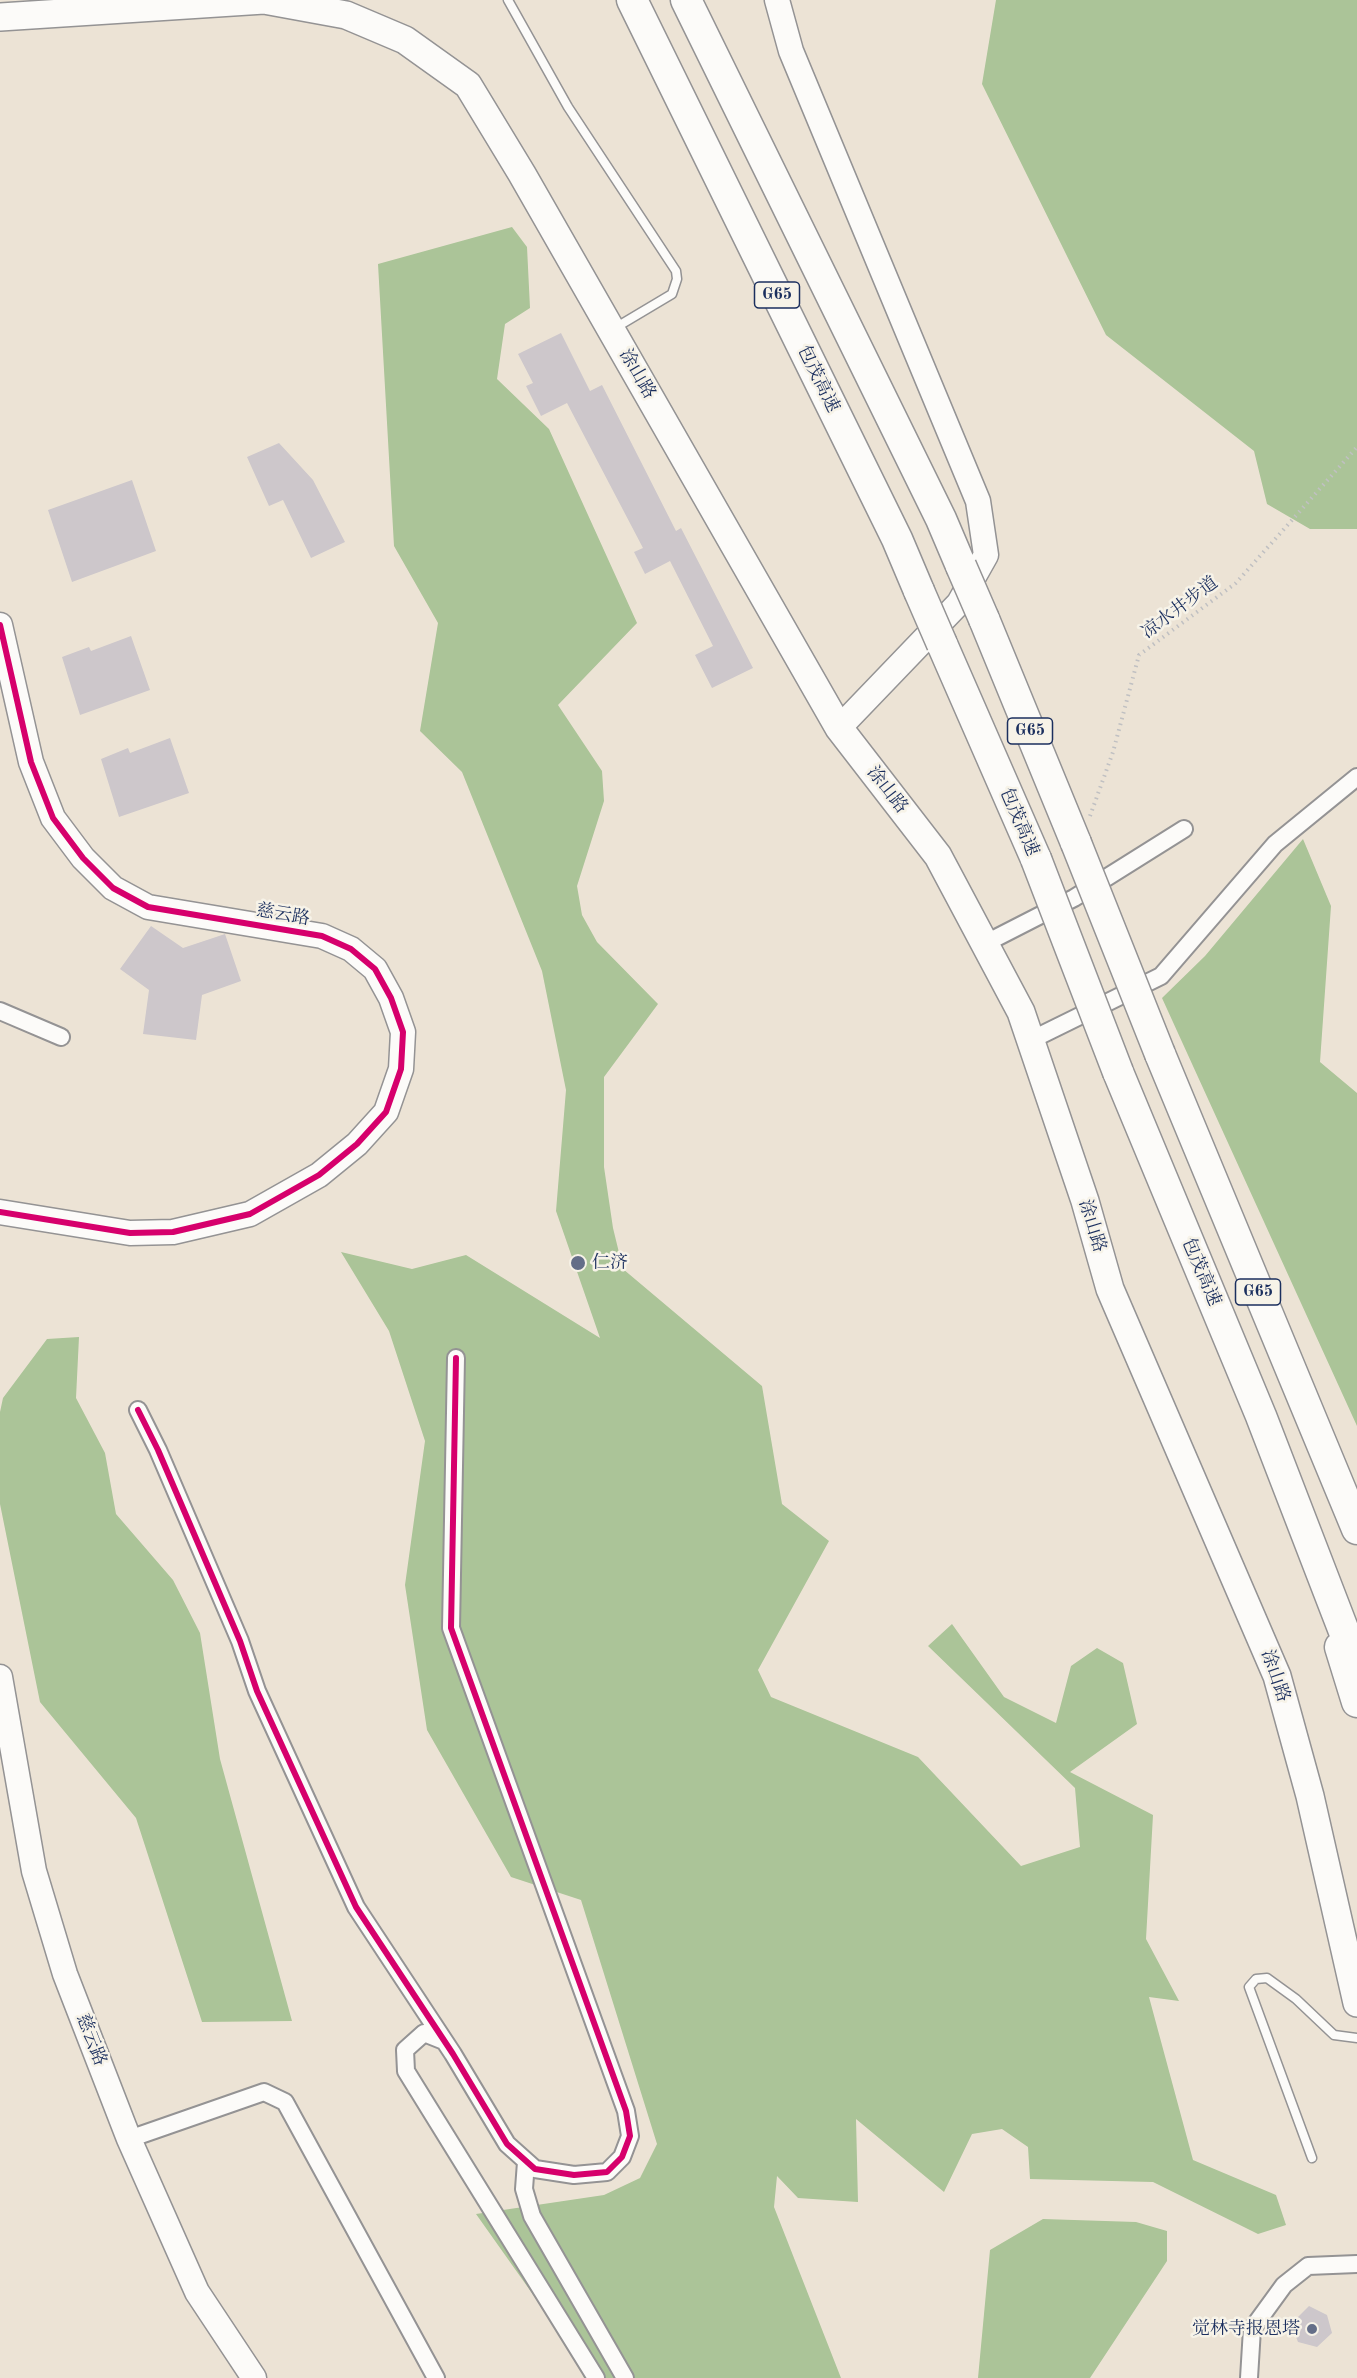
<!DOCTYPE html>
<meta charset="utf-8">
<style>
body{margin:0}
canvas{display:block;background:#ece3d5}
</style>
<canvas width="1357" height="2378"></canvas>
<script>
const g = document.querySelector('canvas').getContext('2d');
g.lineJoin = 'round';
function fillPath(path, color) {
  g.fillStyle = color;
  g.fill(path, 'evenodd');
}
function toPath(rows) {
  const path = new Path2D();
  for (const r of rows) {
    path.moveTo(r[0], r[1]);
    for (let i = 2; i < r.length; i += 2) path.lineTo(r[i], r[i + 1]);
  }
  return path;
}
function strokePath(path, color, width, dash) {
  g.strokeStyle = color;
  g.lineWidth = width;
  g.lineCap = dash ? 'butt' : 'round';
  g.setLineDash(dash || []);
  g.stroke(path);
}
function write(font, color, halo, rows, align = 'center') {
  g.font = font + ' "Old Standard TT","Noto Serif SC",serif';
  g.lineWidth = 5;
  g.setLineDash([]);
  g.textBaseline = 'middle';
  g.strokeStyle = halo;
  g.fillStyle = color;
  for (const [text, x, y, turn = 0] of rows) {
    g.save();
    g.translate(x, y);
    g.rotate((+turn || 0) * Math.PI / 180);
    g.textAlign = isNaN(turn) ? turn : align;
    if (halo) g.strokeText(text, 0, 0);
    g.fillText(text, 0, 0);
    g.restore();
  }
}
fillPath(toPath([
 [996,0,1357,0,1357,529,1310,529,1267,504,1254,451,1106,335,982,84],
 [512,227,527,247,530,308,505,324,497,379,549,429,637,623,558,705,602,771,604,801,577,886,582,915,597,942,658,1004,604,1077,604,1167,613,1228,623,1269,762,1386,782,1504,829,1541,758,1670,771,1697,918,1757,1021,1866,1080,1847,1075,1788,928,1646,952,1624,1004,1697,1056,1723,1071,1666,1097,1648,1123,1663,1137,1724,1070,1772,1153,1815,1146,1939,1179,2001,1149,1997,1193,2160,1276,2195,1286,2225,1258,2234,1153,2182,1030,2179,1028,2147,1002,2129,972,2134,944,2192,856,2119,858,2202,798,2198,777,2176,774,2207,841,2378,584,2378,580,2361,476,2214,604,2195,640,2178,657,2144,581,1900,511,1877,427,1730,405,1585,425,1441,389,1331,341,1252,412,1269,466,1255,600,1338,556,1211,566,1090,542,971,462,772,420,731,438,623,394,546,378,264],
 [1303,839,1331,906,1320,1062,1357,1093,1357,1426,1162,998,1205,956],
 [79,1337,76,1398,105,1453,116,1514,173,1580,200,1633,220,1759,292,2021,202,2022,136,1818,40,1702,0,1504,0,1412,3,1398,47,1339],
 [1043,2219,1136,2222,1167,2231,1167,2261,1090,2378,978,2378,990,2250]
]), '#abc498');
fillPath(toPath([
 [561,333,590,391,602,385,676,531,681,528,753,668,712,688,695,655,713,646,670,561,645,574,634,552,643,548,567,403,541,416,526,386,533,383,518,354],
 [279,443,313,480,345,542,311,558,283,500,269,506,247,457],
 [132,480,156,551,72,582,48,510],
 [131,636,150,690,80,715,62,657,89,647,91,651],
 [170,738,189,793,119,817,101,759,128,748,130,753],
 [151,926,183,948,225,934,241,981,202,995,196,1040,143,1034,149,990,120,969],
 [1309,2306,1327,2315,1332,2333,1317,2347,1298,2342,1291,2324]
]), '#cdc7cb');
const lane = toPath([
 [508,0,568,107,676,271,677,279,672,294,615,328],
 [1312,2158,1249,1987,1256,1979,1267,1978,1296,1999,1334,2035,1357,2038]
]);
const street = toPath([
 [986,943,1074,898,1184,829],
 [0,1011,61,1037],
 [1031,1040,1161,976,1275,844,1357,777],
 [138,1410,158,1450,240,1641,257,1691,356,1907,453,2054,507,2144,535,2169,574,2175,607,2172,622,2157,630,2136,626,2111,451,1628,456,1358],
 [444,2041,424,2033,405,2050,406,2071,596,2378],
 [129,2139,264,2092,285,2102,436,2378],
 [526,2162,524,2189,532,2216,625,2378],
 [1249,2378,1252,2329,1284,2285,1308,2266,1357,2264]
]);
const secondary = toPath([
 [777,0,791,51,978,501,986,555,959,603,839,728],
 [0,625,31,762,53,818,83,858,113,888,148,907,322,936,351,949,375,969,391,998,403,1032,401,1069,386,1112,357,1144,319,1175,250,1214,173,1232,130,1233,0,1212],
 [0,1677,34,1871,65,1974,129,2139,197,2292,254,2378]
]);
const primary = toPath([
 [0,17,264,0,346,15,405,40,468,85,522,174,839,728,938,856,1021,1012,1085,1201,1110,1289,1277,1676,1310,1796,1357,2003]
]);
const highway = toPath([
 [632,0,897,539,919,591],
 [686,0,941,519,961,566],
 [984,619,1076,843],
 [942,644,1036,859],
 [1160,1054,1357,1529],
 [1118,1072,1261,1416,1357,1665],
 [1340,1647,1357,1702]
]);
strokePath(lane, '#949394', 11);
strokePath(street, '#949394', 20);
strokePath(secondary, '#949394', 27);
strokePath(primary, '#949394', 30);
strokePath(highway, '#949394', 33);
strokePath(toPath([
 [1090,816,1113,752,1139,655,1236,583,1357,447]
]), '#c0c0c2', 4, [1.5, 4.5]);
strokePath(lane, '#fcfbf9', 8);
strokePath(street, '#fcfbf9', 16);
strokePath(secondary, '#fcfbf9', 24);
strokePath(primary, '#fcfbf9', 27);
strokePath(highway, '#fcfbf9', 30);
const highwayBridge = toPath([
 [961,566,984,619],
 [919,591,942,644],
 [1076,843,1160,1054],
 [1036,859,1118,1072]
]);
strokePath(highwayBridge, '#949394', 33, []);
strokePath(highwayBridge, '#fcfbf9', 30);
strokePath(toPath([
 [0,625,31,762,53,818,83,858,113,888,148,907,322,936,351,949,375,969,391,998,403,1032,401,1069,386,1112,357,1144,319,1175,250,1214,173,1232,130,1233,0,1212],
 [138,1410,158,1450,240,1641,257,1691,356,1907,453,2054,507,2144,535,2169,574,2175,607,2172,622,2157,630,2136,626,2111,451,1628,456,1358]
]), '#d6006c', 6);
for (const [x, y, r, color] of [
 [578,1263,8,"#646e88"],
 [1312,2329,6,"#646e88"]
]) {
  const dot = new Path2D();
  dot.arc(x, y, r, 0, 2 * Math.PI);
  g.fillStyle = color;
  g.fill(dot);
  strokePath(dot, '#f7f3e8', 2);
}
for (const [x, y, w] of [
 [777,295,45],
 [1030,731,45],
 [1258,1292,45]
]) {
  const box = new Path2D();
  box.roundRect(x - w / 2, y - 13, w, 26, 4.5);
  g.fillStyle = '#f7f3e8';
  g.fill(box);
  strokePath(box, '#1b2f5e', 1.5);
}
write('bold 16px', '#1b2f5e', null, [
 ["G65",777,295],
 ["G65",1030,731],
 ["G65",1258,1292]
]);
write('18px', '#1b2f5e', '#f7f3e8', [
 ["涂山路",637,374,60],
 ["包茂高速",818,379,64],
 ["凉水井步道",1180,608,-37],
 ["涂山路",887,790,52],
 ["包茂高速",1019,822,67],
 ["慈云路",283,915,10],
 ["涂山路",1092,1226,73],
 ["包茂高速",1201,1272,67],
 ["涂山路",1275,1676,71],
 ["慈云路",91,2040,69]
]);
write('18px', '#1b2f5e', '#f7f3e8', [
 ["仁济",592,1263],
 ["觉林寺报恩塔",1300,2329,"right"]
], 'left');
</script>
